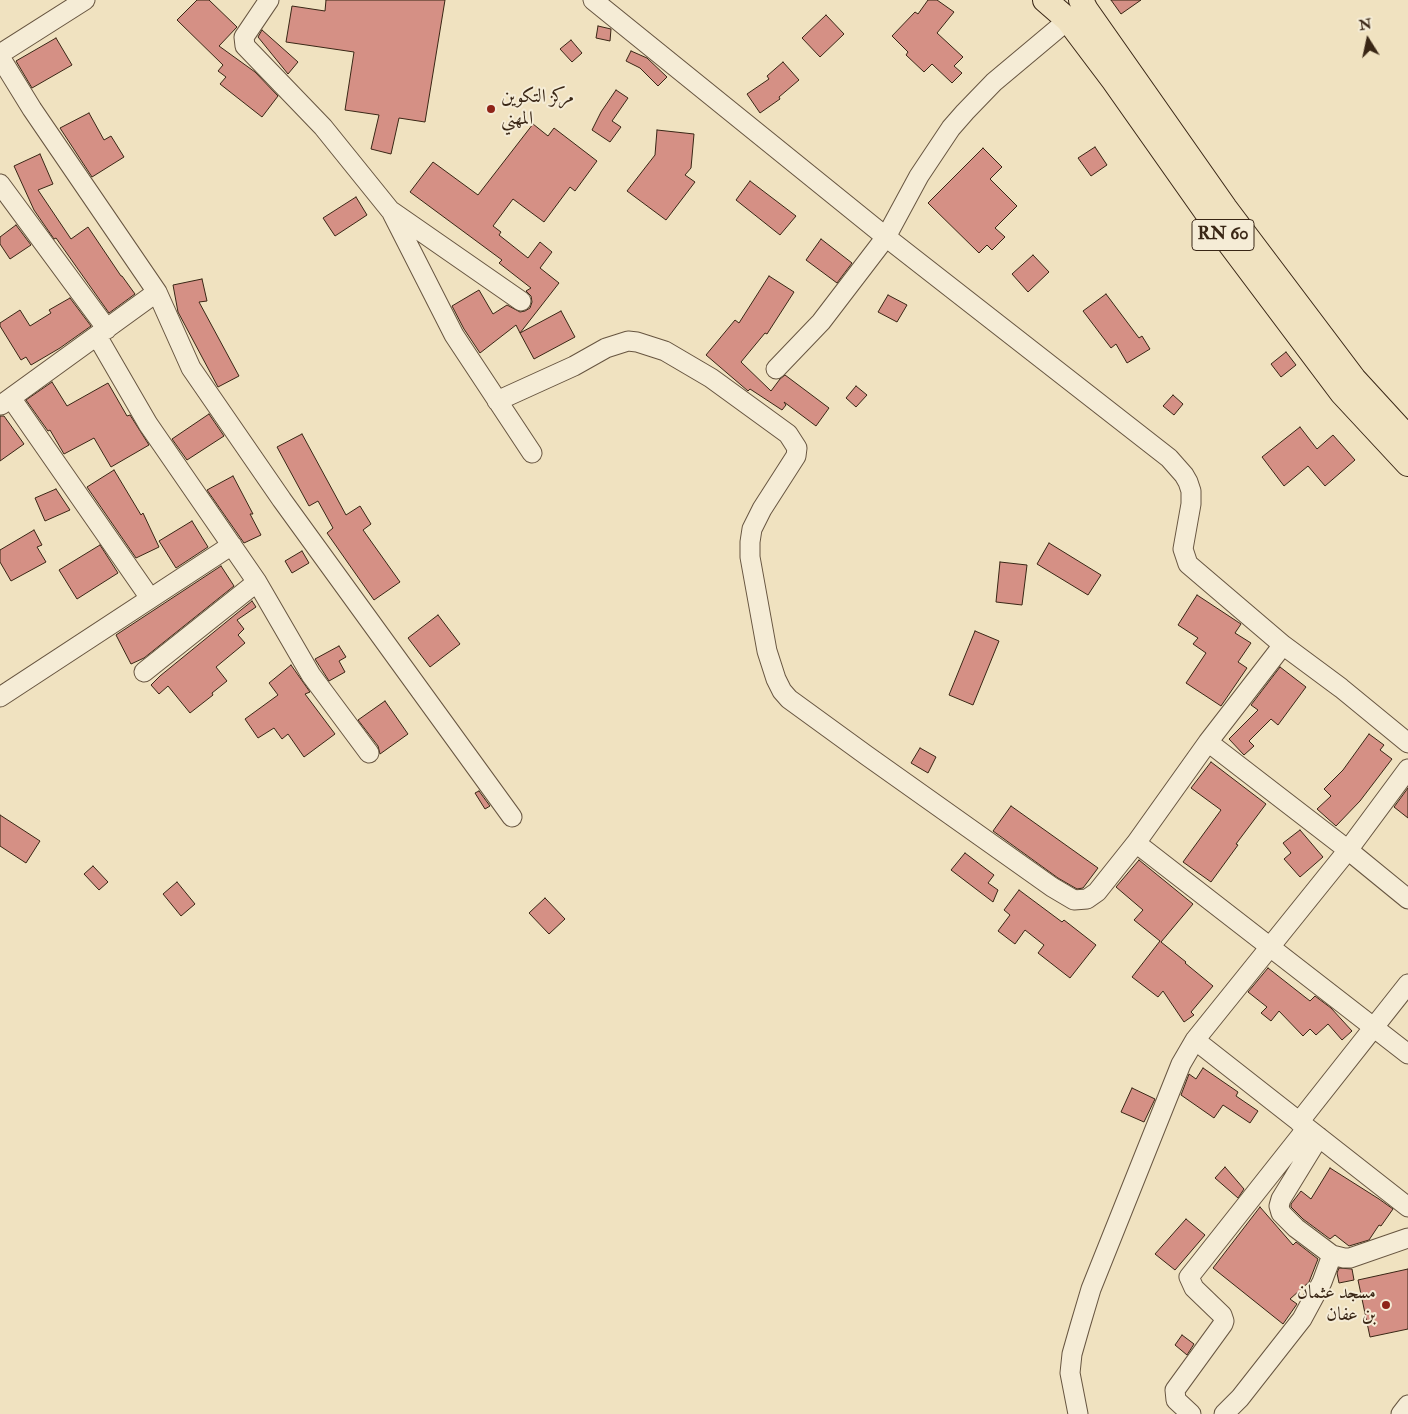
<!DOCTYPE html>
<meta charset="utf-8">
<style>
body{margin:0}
#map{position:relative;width:1408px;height:1414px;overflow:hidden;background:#f0e2c0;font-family:"IM FELL Double Pica",serif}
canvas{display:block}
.north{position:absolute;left:1343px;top:15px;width:50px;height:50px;-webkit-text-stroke:4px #f5ecd6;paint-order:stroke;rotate:350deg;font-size:14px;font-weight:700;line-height:20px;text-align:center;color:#392615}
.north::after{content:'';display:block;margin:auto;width:18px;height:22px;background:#392615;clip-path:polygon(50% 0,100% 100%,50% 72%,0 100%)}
</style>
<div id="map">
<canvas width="1408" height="1414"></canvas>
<div class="north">N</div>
</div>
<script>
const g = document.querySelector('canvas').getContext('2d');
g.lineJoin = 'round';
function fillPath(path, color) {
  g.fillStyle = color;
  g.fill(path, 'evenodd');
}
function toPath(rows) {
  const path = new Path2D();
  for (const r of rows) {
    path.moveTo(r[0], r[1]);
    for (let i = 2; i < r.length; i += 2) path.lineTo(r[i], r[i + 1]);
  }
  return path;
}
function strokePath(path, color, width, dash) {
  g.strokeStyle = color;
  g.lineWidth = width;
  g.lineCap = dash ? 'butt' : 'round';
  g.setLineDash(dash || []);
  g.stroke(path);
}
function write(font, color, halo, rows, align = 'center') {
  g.font = font + ' "IM FELL Double Pica",Amiri,serif';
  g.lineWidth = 4;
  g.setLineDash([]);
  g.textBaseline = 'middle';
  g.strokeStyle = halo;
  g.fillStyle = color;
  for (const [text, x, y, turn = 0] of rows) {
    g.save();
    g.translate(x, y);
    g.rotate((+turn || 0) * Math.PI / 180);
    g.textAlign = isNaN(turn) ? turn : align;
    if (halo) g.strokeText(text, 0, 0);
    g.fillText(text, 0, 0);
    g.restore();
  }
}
const building = toPath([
 [197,0,209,0,237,27,219,46,255,72,278,96,262,117,220,84,226,77,218,71,223,65,177,20,197,0],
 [326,0,445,0,425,122,399,118,391,154,371,149,379,115,345,110,354,52,286,42,292,6,325,11,326,0],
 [928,0,937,0,954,12,937,33,963,57,954,66,962,73,952,83,932,64,924,72,906,55,908,52,892,36,915,12,918,14,928,0],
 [1111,0,1141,0,1121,14,1111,0],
 [826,15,844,34,820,57,802,38,826,15],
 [598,26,611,29,610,41,596,38,598,26],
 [262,30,298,62,288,74,258,37,262,30],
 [56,38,72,65,32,88,16,61,56,38],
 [571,40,582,53,572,62,560,49,571,40],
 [631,51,647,58,667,77,658,86,640,68,626,61,631,51],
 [783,62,799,80,779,97,780,99,760,113,747,94,769,79,767,76,783,62],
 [616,90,628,98,612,121,621,127,610,142,592,130,601,112,616,90],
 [89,113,104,140,111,136,124,157,92,177,60,128,89,113],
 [533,124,548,136,554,128,597,161,575,191,570,187,544,222,513,199,493,226,501,232,499,235,528,258,540,242,552,252,540,268,559,283,520,333,516,325,480,353,464,329,452,306,479,290,493,314,507,305,520,312,525,311,530,308,532,302,531,296,526,291,531,288,499,263,502,260,410,192,433,162,478,195,533,124],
 [657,130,694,134,691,168,685,175,695,182,666,220,627,191,655,155,657,130],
 [1095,147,1107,165,1091,176,1078,158,1095,147],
 [983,148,1002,167,990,179,1017,206,995,228,1005,237,992,250,987,245,979,253,928,203,983,148],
 [40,154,53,184,38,190,71,239,88,227,121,276,122,276,135,294,109,313,56,238,54,239,34,210,14,166,40,154],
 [750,181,796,216,780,235,736,200,750,181],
 [356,197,367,215,335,236,323,218,356,197],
 [16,225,31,245,10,259,0,244,0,237,16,225],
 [821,239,852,263,837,283,806,260,821,239],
 [1033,255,1049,272,1028,292,1012,274,1033,255],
 [769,276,794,292,767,334,765,333,741,362,771,391,780,379,785,375,829,408,816,426,784,402,786,405,782,410,750,389,748,391,706,355,735,320,739,323,769,276],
 [202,279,207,301,199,302,239,376,218,387,178,312,173,285,202,279],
 [1106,294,1139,338,1142,336,1150,349,1127,363,1116,344,1111,348,1083,311,1106,294],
 [888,295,907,305,897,322,878,312,888,295],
 [70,298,91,326,60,348,31,365,26,357,21,360,0,326,0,323,20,310,30,326,51,313,49,310,70,298],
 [561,311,575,337,534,359,520,333,561,311],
 [1286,352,1296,365,1281,377,1271,364,1286,352],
 [52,382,67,406,108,383,127,416,130,415,149,445,111,467,94,438,64,454,50,430,48,431,26,400,52,382],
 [856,386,867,395,856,407,846,398,856,386],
 [1173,395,1183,404,1174,415,1163,406,1173,395],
 [209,414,224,436,187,460,172,439,209,414],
 [0,416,4,416,24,444,0,461,0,416],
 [1300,427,1317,449,1333,435,1355,460,1325,486,1308,466,1284,486,1262,457,1300,427],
 [302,434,346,515,360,506,371,524,363,530,400,582,374,600,327,533,333,528,318,501,309,506,277,447,302,434],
 [114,470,141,515,143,513,159,547,136,558,87,487,114,470],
 [233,476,253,514,250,514,261,535,244,543,207,490,233,476],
 [56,489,70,510,45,521,35,498,56,489],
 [192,521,208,547,176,568,159,541,192,521],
 [34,530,42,545,37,547,46,562,11,581,0,562,0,550,34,530],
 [1049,543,1101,575,1088,595,1037,564,1049,543],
 [100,545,118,573,77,599,59,570,100,545],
 [302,551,309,563,292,573,285,561,302,551],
 [1000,562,1027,565,1022,605,996,602,1000,562],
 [221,566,234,586,144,658,131,664,116,635,221,566],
 [1197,595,1241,624,1235,633,1251,643,1238,662,1247,668,1221,706,1186,683,1206,653,1193,644,1198,638,1178,625,1197,595],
 [252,601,256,607,237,620,244,629,238,635,245,643,216,667,227,681,212,693,213,695,190,713,168,686,159,694,151,685,160,676,252,601],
 [438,615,460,644,430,667,408,638,438,615],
 [975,631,999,641,973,705,949,695,975,631],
 [339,646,346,657,339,661,345,672,329,681,315,659,339,646],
 [291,665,310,692,305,694,335,734,304,757,288,734,282,739,274,728,258,738,245,719,278,695,269,683,291,665],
 [1280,667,1306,687,1278,725,1271,719,1249,741,1254,746,1244,755,1229,739,1258,710,1251,705,1280,667],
 [385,701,408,734,380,754,378,746,358,720,385,701],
 [1369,734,1384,745,1380,750,1392,759,1360,801,1336,826,1317,809,1331,796,1324,789,1343,770,1369,734],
 [920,748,936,757,928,773,911,763,920,748],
 [1211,762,1266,804,1236,844,1238,845,1211,882,1183,862,1221,810,1191,788,1211,762],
 [1408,788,1408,818,1394,807,1408,788],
 [479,791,490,806,485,809,475,793,479,791],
 [1011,806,1098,868,1083,888,1077,889,1058,878,993,831,1011,806],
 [0,815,40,841,26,863,0,846,0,815],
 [1300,830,1323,857,1300,877,1284,859,1291,853,1283,843,1300,830],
 [965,853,994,875,988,883,998,890,993,902,951,870,965,853],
 [1139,860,1193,904,1161,942,1186,962,1185,963,1213,986,1191,1012,1194,1015,1184,1022,1163,991,1158,997,1132,977,1160,941,1134,920,1143,910,1116,887,1139,860],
 [93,866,108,882,99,890,84,874,93,866],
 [177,882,195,904,181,916,163,894,177,882],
 [1019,890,1062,922,1064,920,1096,945,1070,978,1038,953,1044,945,1025,930,1015,944,998,931,1010,915,1004,910,1019,890],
 [545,898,565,919,549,934,529,913,545,898],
 [1268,968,1310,1001,1315,996,1331,1008,1352,1031,1342,1040,1328,1024,1316,1035,1310,1029,1303,1036,1279,1011,1271,1021,1261,1013,1267,1007,1248,992,1268,968],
 [1203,1068,1238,1092,1236,1096,1258,1111,1250,1123,1223,1105,1214,1118,1181,1095,1189,1074,1196,1079,1203,1068],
 [1132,1088,1155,1099,1144,1122,1121,1112,1132,1088],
 [1225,1167,1244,1189,1238,1198,1215,1178,1225,1167],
 [1330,1168,1379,1199,1393,1209,1381,1226,1379,1225,1369,1240,1349,1246,1335,1235,1330,1239,1303,1219,1291,1207,1291,1204,1301,1191,1311,1199,1330,1168],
 [1260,1207,1293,1245,1296,1242,1318,1259,1309,1282,1290,1299,1297,1304,1283,1324,1213,1268,1260,1207],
 [1186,1219,1205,1235,1175,1270,1155,1254,1186,1219],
 [1339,1268,1352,1269,1354,1280,1339,1283,1337,1273,1339,1268],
 [1408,1269,1408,1329,1370,1337,1358,1280,1408,1269],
 [1182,1335,1194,1344,1187,1355,1175,1345,1182,1335]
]);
fillPath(building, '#d59085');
strokePath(building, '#392615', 1);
const minor = toPath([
 [269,0,244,37,245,46,323,127,390,210,521,301],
 [593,0,886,237,1169,458,1184,475,1188,482,1191,491,1191,504,1183,549,1188,564,1283,645],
 [0,54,85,0],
 [0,57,32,109,157,292,191,368,282,500,512,817],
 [0,184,107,329],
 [392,213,454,335,532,453],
 [97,336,148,424,257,582,311,675,369,753],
 [776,369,821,322,886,237,919,176,951,128,965,112,994,82,1068,20,1080,13],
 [11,398,150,598],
 [497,401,574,366,606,348,628,341,637,342,665,351,711,378,788,434,797,448,796,456,762,509,752,529,750,542,750,557,767,651,776,679,782,691,789,699,866,755,1052,887,1074,900,1087,899,1097,892,1136,843],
 [1,405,157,292],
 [144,672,257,582],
 [0,697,232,545],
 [1208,742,1283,645,1341,688,1408,743],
 [1408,899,1348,850,1208,742,1136,843,1408,1054],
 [1195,1040,1408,1207],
 [1299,1122,1408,984],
 [1319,1137,1281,1199,1279,1206,1281,1213,1296,1228,1332,1255,1344,1258,1350,1258,1408,1238],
 [1078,1414,1070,1373,1072,1354,1080,1326,1091,1289,1181,1064,1195,1040,1348,850,1408,769],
 [1191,1414,1176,1400,1175,1390,1223,1324,1224,1321,1222,1315,1194,1288,1189,1277,1307,1128],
 [1224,1414,1240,1398,1302,1319,1322,1282,1332,1255],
 [1401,1414,1408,1405]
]);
const major = toPath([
 [1045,0,1068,20,1114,81,1212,220,1342,393,1408,464],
 [1081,0,1086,10,1225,208,1354,379,1408,438]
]);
strokePath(minor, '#675540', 21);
strokePath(major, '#392615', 26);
strokePath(minor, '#f5ecd6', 19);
strokePath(major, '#f0e2c0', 24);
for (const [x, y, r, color] of [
 [491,109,5,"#8f2418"],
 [1386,1305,5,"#8f2418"]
]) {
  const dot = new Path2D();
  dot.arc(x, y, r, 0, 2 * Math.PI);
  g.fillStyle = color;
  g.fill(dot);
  strokePath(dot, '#f5ecd6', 2);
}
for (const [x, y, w] of [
 [1223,235,62]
]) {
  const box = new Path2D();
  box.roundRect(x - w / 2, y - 15.5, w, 31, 4);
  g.fillStyle = '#f5ecd6';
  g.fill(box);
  strokePath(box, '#392615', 1);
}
write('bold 18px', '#392615', null, [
 ["RN 60",1223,235]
]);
write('19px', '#392615', '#f5ecd6', [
 ["مركز التكوين",501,98],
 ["المهني",501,120],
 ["مسجد عثمان",1376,1294,"right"],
 ["بن عفان",1376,1316,"right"]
], 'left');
</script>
